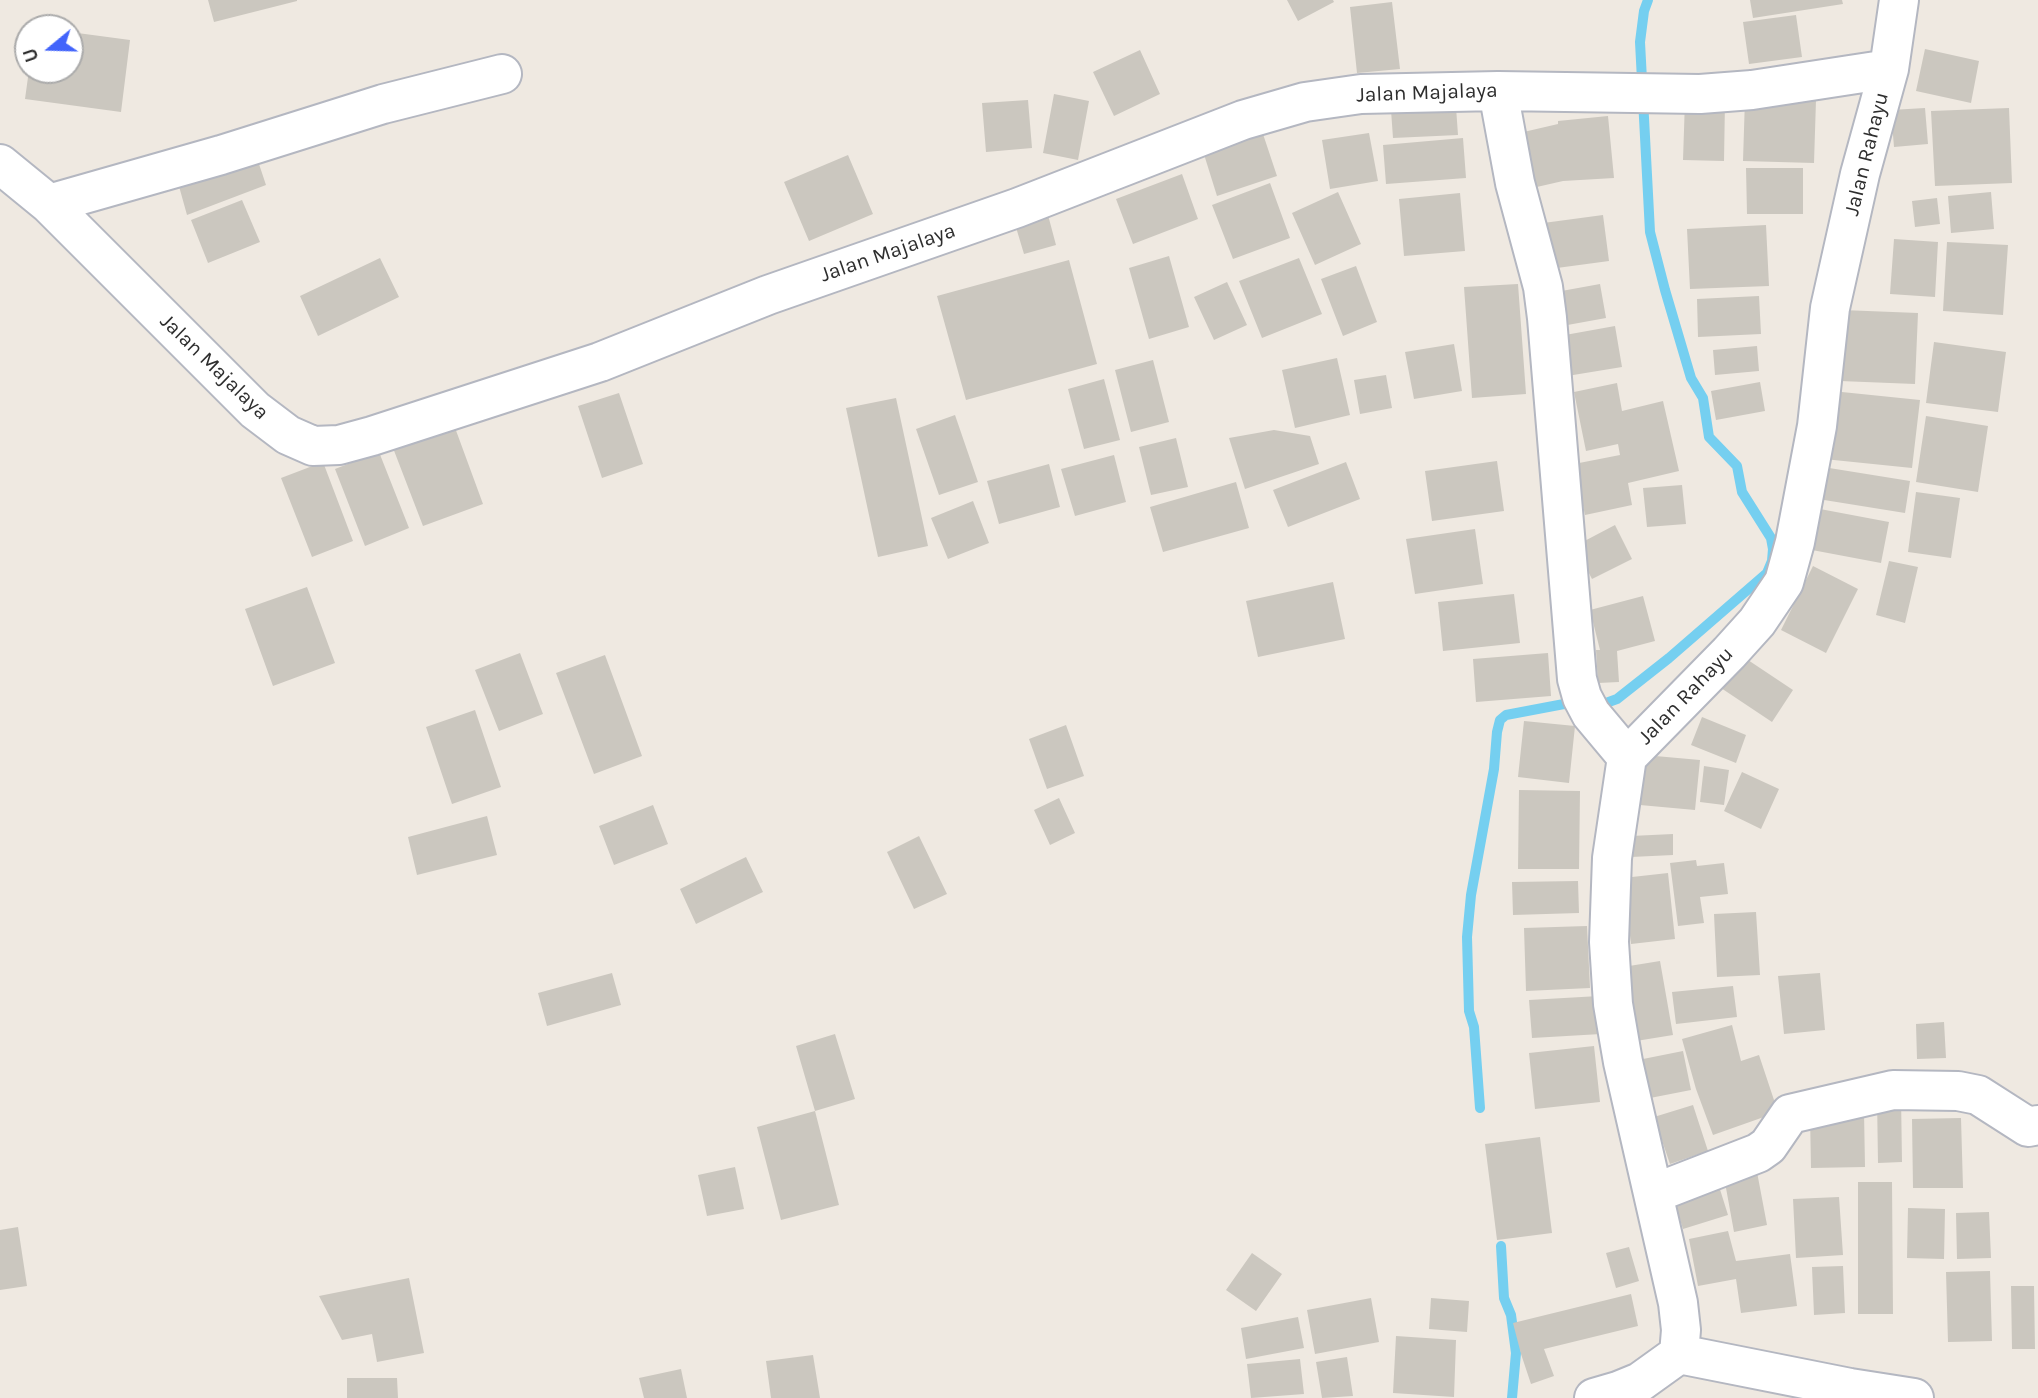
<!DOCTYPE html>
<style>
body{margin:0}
#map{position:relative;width:2038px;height:1398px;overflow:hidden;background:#efe9e1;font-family:Karla,sans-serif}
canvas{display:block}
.north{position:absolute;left:14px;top:14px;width:70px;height:70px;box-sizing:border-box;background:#fff;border:2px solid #ababab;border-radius:50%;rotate:251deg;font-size:19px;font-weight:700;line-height:28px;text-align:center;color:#2e2e2e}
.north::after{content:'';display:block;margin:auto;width:24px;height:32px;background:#4264fb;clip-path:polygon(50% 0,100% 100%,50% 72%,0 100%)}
</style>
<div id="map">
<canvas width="2038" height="1398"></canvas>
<div class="north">U</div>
</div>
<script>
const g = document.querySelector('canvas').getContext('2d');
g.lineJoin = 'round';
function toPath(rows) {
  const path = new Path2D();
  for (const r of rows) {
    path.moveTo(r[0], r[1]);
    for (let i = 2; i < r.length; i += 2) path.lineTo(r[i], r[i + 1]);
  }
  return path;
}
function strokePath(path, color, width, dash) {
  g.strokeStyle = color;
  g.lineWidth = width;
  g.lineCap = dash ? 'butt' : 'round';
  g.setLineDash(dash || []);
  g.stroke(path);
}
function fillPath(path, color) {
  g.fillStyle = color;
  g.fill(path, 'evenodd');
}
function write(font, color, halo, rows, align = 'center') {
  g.font = font + ' Karla,sans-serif';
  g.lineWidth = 7;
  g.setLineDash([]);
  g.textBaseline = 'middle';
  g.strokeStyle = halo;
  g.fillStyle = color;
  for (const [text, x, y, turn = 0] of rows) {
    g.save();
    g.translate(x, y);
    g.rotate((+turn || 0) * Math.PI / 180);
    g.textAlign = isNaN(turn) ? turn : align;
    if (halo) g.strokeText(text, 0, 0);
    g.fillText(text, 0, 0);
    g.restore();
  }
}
strokePath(toPath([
 [1595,707,1617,699,1669,658,1767,573,1772,561,1773,549,1771,538,1742,492,1737,466,1709,437,1703,398,1691,378,1665,290,1650,232,1640,42,1644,11,1648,0],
 [1480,1108,1474,1027,1469,1011,1467,937,1471,895,1494,769,1497,732,1500,720,1506,715,1564,704,1575,705],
 [1501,1246,1504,1298,1511,1315,1516,1353,1512,1398]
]), '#75cff0', 10);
fillPath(toPath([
 [208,0,297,0,297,1,214,22],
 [1287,0,1333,0,1334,2,1298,21],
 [1750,0,1842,0,1843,4,1753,18],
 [1392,2,1400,69,1357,73,1350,7],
 [1796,15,1802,57,1749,64,1743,22],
 [70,32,130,40,121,112,25,99,29,70,70,70],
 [1925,49,1979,61,1971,103,1916,91],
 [1140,50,1160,94,1114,116,1093,72],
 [1054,94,1089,101,1078,160,1043,153],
 [1745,98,1816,100,1814,163,1743,161],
 [1028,100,1032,148,986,152,982,103],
 [1685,100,1725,101,1724,161,1683,160],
 [1456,107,1458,135,1393,138,1391,110],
 [1925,108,1928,144,1894,147,1891,110],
 [2009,108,2012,183,1935,186,1931,111],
 [1608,116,1614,178,1563,181,1528,189,1515,134,1558,124,1558,121],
 [1261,128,1277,176,1217,196,1202,148],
 [1369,133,1378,181,1330,189,1322,140],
 [1463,138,1466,178,1386,184,1383,145],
 [848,155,873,214,809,241,784,182],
 [257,158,266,185,187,215,177,179],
 [1746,168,1803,168,1803,214,1747,214],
 [1182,174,1198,219,1133,244,1116,199],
 [1270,183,1290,238,1233,259,1212,205],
 [1338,192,1361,244,1315,265,1292,213],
 [1991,192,1994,229,1951,233,1948,196],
 [1460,193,1465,251,1404,256,1399,199],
 [1937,198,1940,224,1915,227,1912,201],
 [242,200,260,242,208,263,191,220],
 [1048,215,1056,245,1024,254,1015,224],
 [1603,215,1609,261,1542,270,1536,224],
 [1766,225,1769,286,1690,289,1687,229],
 [1894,239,1938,242,1935,297,1890,294],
 [1947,242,2008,245,2003,315,1943,311],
 [1169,256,1189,327,1149,339,1129,268],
 [380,258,399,297,318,336,300,296],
 [1299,258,1322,314,1262,338,1239,281],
 [1069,260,1097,364,966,400,937,296],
 [1356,266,1377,322,1343,336,1321,279],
 [1227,282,1247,325,1214,340,1194,297],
 [1518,284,1526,394,1472,398,1464,287],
 [1600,284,1606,318,1551,328,1545,294],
 [1759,296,1761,334,1698,337,1697,299],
 [1842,310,1918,313,1915,384,1840,381],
 [1615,326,1622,367,1561,377,1554,337],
 [1934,342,2006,352,1998,412,1926,403],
 [1454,344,1462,391,1414,399,1405,352],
 [1757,346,1759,371,1715,375,1713,350],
 [1337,358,1350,415,1295,428,1282,370],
 [1153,360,1169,422,1131,432,1115,370],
 [1386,375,1392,408,1360,414,1354,380],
 [1104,379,1120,440,1084,449,1068,389],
 [1760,382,1765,411,1716,420,1711,391],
 [1617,383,1622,411,1663,401,1679,471,1628,483,1632,505,1585,515,1574,464,1620,455,1618,444,1586,451,1574,392],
 [1832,391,1920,400,1912,468,1824,459],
 [619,393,643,464,602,478,578,406],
 [896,398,928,546,878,557,846,408],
 [955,415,978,482,939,495,916,429],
 [1926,416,1988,426,1978,492,1916,482],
 [454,425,483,504,423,526,393,448],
 [1274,430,1310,436,1319,464,1245,489,1229,438],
 [1176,438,1188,487,1151,495,1139,447],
 [379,452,409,528,365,546,335,469],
 [1114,455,1126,502,1075,516,1061,469],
 [1497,461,1504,511,1432,521,1425,471],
 [323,462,353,541,312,557,281,478],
 [1346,462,1360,499,1288,527,1273,490],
 [1049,464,1060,507,999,524,987,481],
 [1823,467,1910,481,1905,513,1818,499],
 [1236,482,1249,528,1163,552,1150,507],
 [1682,485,1686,524,1647,527,1643,488],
 [1916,492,1960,498,1951,558,1908,552],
 [973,501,989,543,948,559,931,518],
 [1820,509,1889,522,1881,563,1812,550],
 [1615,525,1632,559,1592,579,1575,546],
 [1475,529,1483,584,1415,594,1406,539],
 [1889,561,1918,567,1905,623,1876,615],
 [1813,566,1858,589,1826,653,1781,630],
 [1333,582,1345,639,1258,657,1246,601],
 [307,587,335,663,273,686,245,609],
 [1514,594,1520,643,1443,651,1438,602],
 [1643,596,1655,641,1617,651,1619,682,1598,683,1596,650,1600,650,1590,610],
 [520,653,543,714,499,731,475,670],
 [1548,653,1551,696,1476,702,1473,659],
 [605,655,642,756,594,774,556,673],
 [1742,656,1793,690,1772,722,1721,688],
 [475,710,501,787,452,804,426,727],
 [1702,717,1746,735,1736,763,1691,745],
 [1524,721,1575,726,1569,783,1518,777],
 [1066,725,1084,776,1047,789,1029,739],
 [1644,755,1700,760,1695,810,1640,805],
 [1704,766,1729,770,1724,805,1700,802],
 [1742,772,1779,789,1761,829,1724,811],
 [1519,790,1580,791,1579,869,1518,869],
 [1059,798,1075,833,1050,845,1034,810],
 [653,805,668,844,614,865,599,826],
 [487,816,497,855,417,875,408,837],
 [1673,834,1673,855,1631,857,1631,836],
 [919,836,947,894,914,909,887,852],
 [746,857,763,892,696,924,680,889],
 [1696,860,1697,866,1724,863,1728,894,1700,897,1704,923,1678,926,1670,863],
 [1668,873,1675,939,1631,944,1623,878],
 [1578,881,1579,913,1513,915,1512,882],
 [1756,912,1760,975,1717,977,1714,914],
 [1587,926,1590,988,1526,991,1524,928],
 [1660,961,1673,1035,1636,1041,1623,967],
 [612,973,621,1005,547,1026,538,993],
 [1820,973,1825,1030,1784,1034,1778,976],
 [1733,986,1737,1017,1676,1024,1672,992],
 [1599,996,1601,1034,1532,1038,1529,1000],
 [1944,1022,1946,1058,1917,1059,1916,1024],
 [1732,1025,1741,1061,1759,1055,1778,1112,1713,1135,1696,1089,1682,1039],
 [835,1034,855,1099,815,1111,839,1205,781,1220,757,1127,815,1111,796,1046],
 [1594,1046,1600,1102,1535,1109,1529,1053],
 [1683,1051,1691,1090,1650,1098,1643,1059],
 [1901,1096,1902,1162,1878,1163,1877,1097],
 [1693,1105,1708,1151,1670,1164,1654,1117],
 [1864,1112,1865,1167,1811,1168,1810,1114],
 [1961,1118,1963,1188,1913,1188,1912,1119],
 [1540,1137,1552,1233,1497,1240,1485,1144],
 [735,1167,744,1209,707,1216,698,1175],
 [1757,1172,1767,1225,1734,1232,1724,1177],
 [1858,1182,1892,1182,1893,1314,1858,1314],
 [1718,1183,1728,1215,1683,1229,1673,1197],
 [1839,1197,1843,1255,1796,1258,1793,1199],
 [1908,1208,1945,1209,1944,1259,1907,1258],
 [1989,1212,1991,1258,1957,1259,1956,1213],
 [18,1227,27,1286,0,1290,0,1230],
 [1728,1231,1736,1261,1790,1254,1797,1306,1741,1313,1736,1279,1698,1286,1689,1239],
 [1629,1247,1639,1281,1616,1288,1606,1253],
 [1252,1253,1282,1274,1256,1311,1226,1290],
 [1843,1266,1845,1313,1814,1315,1812,1267],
 [1990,1271,1992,1341,1948,1342,1946,1272],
 [409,1278,424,1353,377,1362,372,1334,342,1340,319,1296],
 [2011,1286,2034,1286,2035,1349,2012,1349],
 [1631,1294,1638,1326,1544,1349,1554,1376,1531,1384,1521,1354,1513,1323],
 [1371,1298,1379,1342,1315,1354,1307,1310],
 [1431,1298,1469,1301,1467,1332,1429,1329],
 [1298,1317,1304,1348,1246,1359,1241,1328],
 [1396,1336,1456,1340,1454,1397,1393,1393],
 [813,1355,820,1398,771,1398,766,1361],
 [1347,1357,1353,1396,1322,1398,1316,1362],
 [1300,1359,1304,1394,1251,1398,1247,1364],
 [681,1369,687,1398,644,1398,639,1378],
 [347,1378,397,1378,398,1398,347,1398]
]), '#cbc7bf');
const street = toPath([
 [1498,91,1515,183,1543,287,1547,318,1577,679,1582,697,1591,714,1627,757],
 [0,164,49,204,255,410,288,435,313,446,339,445,372,436,600,362,768,295,1017,208,1243,120,1305,102,1361,94,1498,91,1700,94,1752,90,1889,69],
 [49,204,221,155,383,104,502,74],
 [1655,1193,1758,1153,1768,1146,1790,1114,1893,1090,1958,1091,1978,1095,2028,1127,2038,1125],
 [1679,1354,1850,1388,1914,1398],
 [1594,1398,1618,1391,1640,1382,1679,1354,1681,1330,1678,1303,1623,1062,1613,1004,1609,942,1612,858,1627,757,1729,653,1757,622,1784,582,1795,542,1817,426,1830,308,1860,174,1889,69,1899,0]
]);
strokePath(street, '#b4b7c1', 42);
strokePath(street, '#fff', 38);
write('21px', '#2e2e2e', '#fff', [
 ["Jalan Majalaya",1427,93,-2],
 ["Jalan Rahayu",1867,154,-76],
 ["Jalan Majalaya",888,253,-19],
 ["Jalan Majalaya",214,367,44],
 ["Jalan Rahayu",1686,696,-46]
]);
</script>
